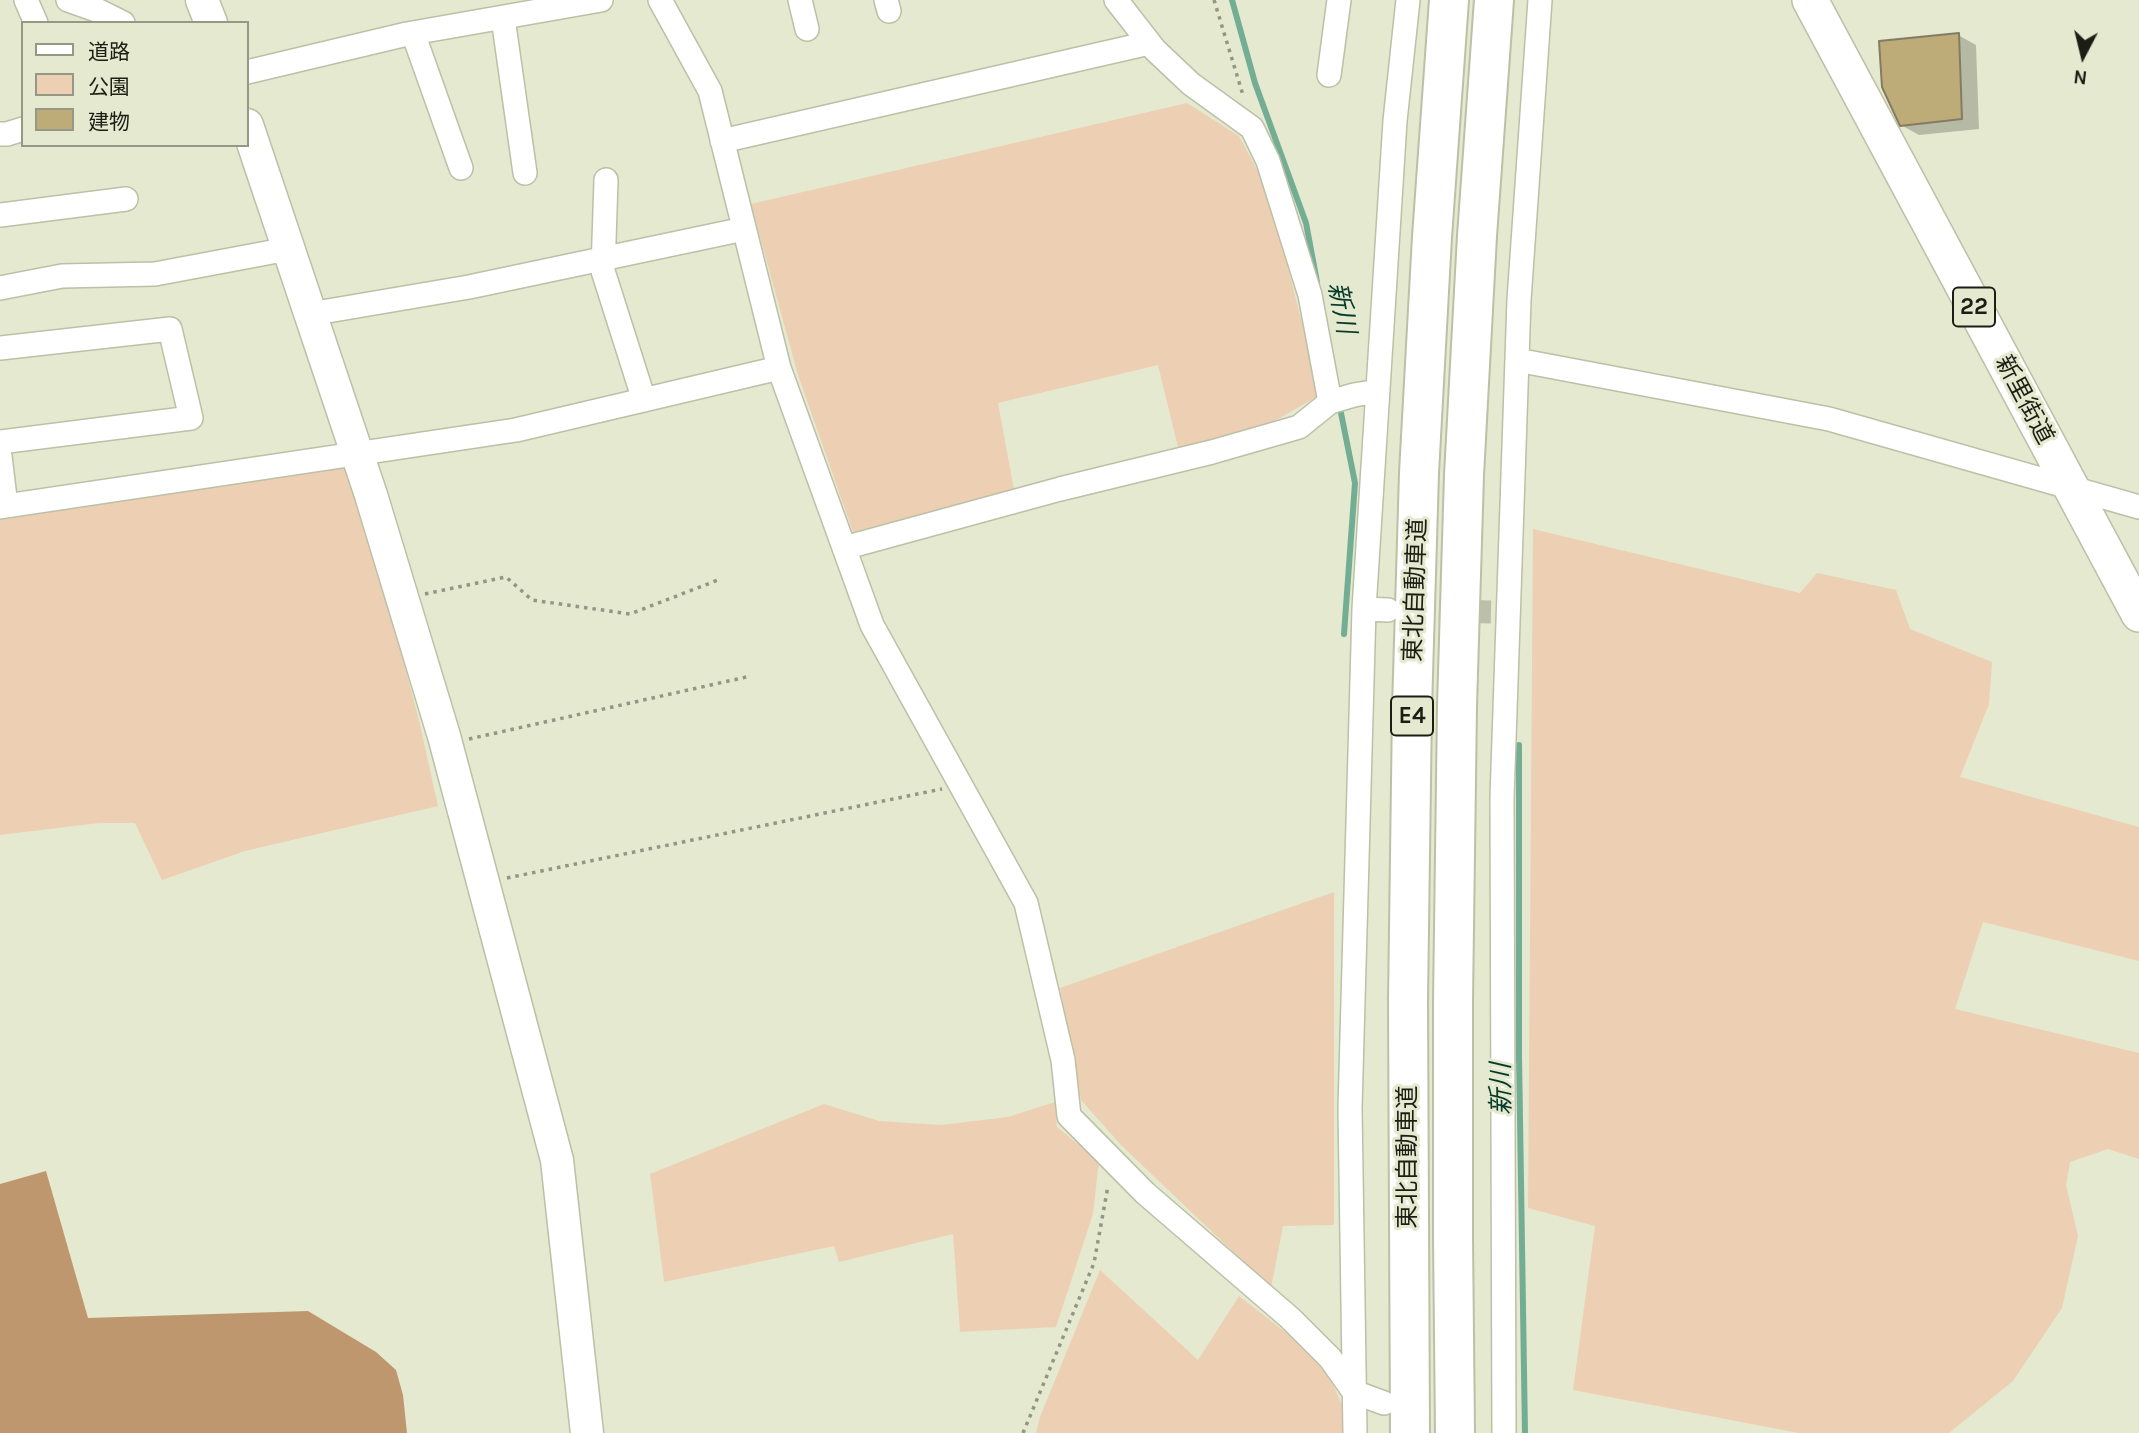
<!DOCTYPE html>
<meta charset="utf-8">
<style>
body{margin:0}
#map{position:relative;width:2139px;height:1433px;overflow:hidden;background:#e4e9cf;font-family:Karla,"Noto Sans JP",sans-serif}
canvas{display:block}
.legend{position:absolute;left:21px;top:21px;width:228px;height:126px;box-sizing:border-box;background:#e4e9cf;border:2px solid #949884;margin:0;padding:9px 12px;list-style:none;font-size:21px;color:#1c1e14}
.legend li{display:flex;align-items:center;gap:14px;height:35px}
.legend b{width:35px;border:2px solid #949884}
.north{position:absolute;left:2048px;top:21px;width:70px;height:70px;-webkit-text-stroke:5px #e4e9cf;paint-order:stroke;rotate:187deg;font-size:19px;font-weight:700;line-height:28px;text-align:center;color:#1c1e14}
.north::after{content:'';display:block;margin:auto;width:24px;height:32px;background:#1c1e14;clip-path:polygon(50% 0,100% 100%,50% 72%,0 100%)}
</style>
<div id="map">
<canvas width="2139" height="1433"></canvas>
<ul class="legend">
<li><b style="height:9px;background:#fff"></b>道路</li>
<li><b style="height:19px;background:#edd0b3"></b>公園</li>
<li><b style="height:19px;background:#beac78"></b>建物</li>
</ul>
<div class="north">N</div>
</div>
<script>
const g = document.querySelector('canvas').getContext('2d');
g.lineJoin = 'round';
function fillPath(path, color) {
  g.fillStyle = color;
  g.fill(path, 'evenodd');
}
function toPath(rows) {
  const path = new Path2D();
  for (const r of rows) {
    path.moveTo(r[0], r[1]);
    for (let i = 2; i < r.length; i += 2) path.lineTo(r[i], r[i + 1]);
  }
  return path;
}
function strokePath(path, color, width, dash) {
  g.strokeStyle = color;
  g.lineWidth = width;
  g.lineCap = dash ? 'butt' : 'round';
  g.setLineDash(dash || []);
  g.stroke(path);
}
function write(font, color, halo, rows, align = 'center') {
  g.font = font + ' Karla,"Noto Sans JP",sans-serif';
  g.lineWidth = 6;
  g.setLineDash([]);
  g.textBaseline = 'middle';
  g.strokeStyle = halo;
  g.fillStyle = color;
  for (const [text, x, y, turn = 0] of rows) {
    g.save();
    g.translate(x, y);
    g.rotate((+turn || 0) * Math.PI / 180);
    g.textAlign = isNaN(turn) ? turn : align;
    if (halo) g.strokeText(text, 0, 0);
    g.fillText(text, 0, 0);
    g.restore();
  }
}
fillPath(toPath([
 [1187,103,1239,136,1269,192,1320,395,1243,439,1178,447,1158,365,998,403,1014,490,853,532,798,375,751,204],
 [348,467,387,596,420,725,438,806,245,851,162,880,135,823,99,823,0,835,0,514],
 [1533,529,1800,593,1817,573,1896,590,1910,629,1992,662,1989,704,1960,777,2139,827,2139,961,1983,922,1955,1009,2139,1053,2139,1159,2108,1149,2070,1162,2066,1185,2078,1236,2062,1308,2013,1381,1949,1433,1799,1433,1573,1390,1595,1226,1528,1208],
 [1334,892,1334,1225,1283,1226,1271,1288,1121,1145,1081,1100,1060,988],
 [1055,1102,1057,1127,1099,1161,1093,1214,1056,1327,960,1332,953,1234,839,1262,834,1246,664,1282,650,1174,824,1104,879,1121,941,1125,1008,1117],
 [1100,1270,1198,1360,1239,1296,1307,1349,1327,1371,1342,1405,1342,1433,1036,1433,1040,1417]
]), '#edd0b3');
fillPath(toPath([
 [46,1171,88,1318,308,1311,376,1352,396,1370,403,1395,407,1433,0,1433,0,1184]
]), '#bf976f');
fillPath(toPath([
 [1958,35,1976,45,1979,129,1919,135,1901,125]
]), '#0003');
strokePath(toPath([
 [1232,0,1255,83,1306,223,1317,282],
 [1339,403,1355,483,1344,634],
 [1519,745,1519,1056,1525,1433]
]), '#73ae94', 6);
const building = toPath([
 [1959,33,1962,119,1900,126,1882,87,1879,41,1959,33]
]);
fillPath(building, '#beac78');
strokePath(building, '#837b64', 2);
strokePath(toPath([
 [1405,610,1491,612]
]), '#bcc0aa', 23, [23, 11]);
const street = toPath([
 [26,0,36,23],
 [68,0,99,11,123,23],
 [660,0,710,91,779,368,872,625,1026,903,1063,1060,1069,1116,1145,1193,1290,1318,1330,1358,1354,1392,1384,1403],
 [800,0,807,29],
 [886,0,889,11],
 [1116,0,1155,50,1191,84,1252,128,1268,161,1310,295,1330,402],
 [503,18,525,173],
 [413,33,461,168],
 [247,72,407,34,601,0],
 [1329,75,1339,0],
 [0,134,7,134,23,129],
 [722,141,1149,43],
 [606,180,603,271,644,400],
 [0,215,126,199],
 [0,288,62,276,155,274,288,249],
 [310,314,469,287,744,229],
 [0,348,170,329,191,418,0,442],
 [1517,360,1829,419,2139,507],
 [0,456,6,506],
 [0,507,516,430,779,368],
 [844,548,1060,489,1212,452,1299,427,1330,402,1354,395,1378,391],
 [1364,609,1388,610],
 [1355,1433,1350,1108,1364,609,1395,121,1408,0],
 [1504,1433,1502,798,1519,300,1540,0]
]);
const secondary = toPath([
 [202,0,211,23],
 [247,125,371,495,444,736,557,1160,587,1433]
]);
const primary = toPath([
 [1810,0,2139,614]
]);
const highway = toPath([
 [1410,1433,1408,1001,1412,709,1419,473,1432,237,1449,0],
 [1455,1433,1453,1238,1453,1001,1457,706,1464,475,1477,236,1494,0]
]);
strokePath(street, '#bbc0a7', 26);
strokePath(secondary, '#bbc0a7', 35);
strokePath(primary, '#bbc0a7', 38);
strokePath(highway, '#bbc0a7', 42);
strokePath(toPath([
 [1214,0,1243,95],
 [425,594,506,577,532,600,630,614,718,580],
 [469,739,751,676],
 [507,878,942,789],
 [1023,1433,1094,1263,1108,1186]
]), '#929682', 3.5, [3.5, 5]);
strokePath(street, '#fff', 23);
strokePath(secondary, '#fff', 32);
strokePath(primary, '#fff', 35);
strokePath(highway, '#fff', 38);
for (const [x, y, w] of [
 [1974,307,42],
 [1412,716,42]
]) {
  const box = new Path2D();
  box.roundRect(x - w / 2, y - 19.5, w, 39, 5);
  g.fillStyle = '#e4e9cf';
  g.fill(box);
  strokePath(box, '#1c1e14', 2);
}
write('bold 23px', '#1c1e14', null, [
 ["22",1974,307],
 ["E4",1412,716]
]);
write('24px', '#1c1e14', '#e4e9cf', [
 ["新里街道",2024,400,62],
 ["東北自動車道",1416,590,-88],
 ["東北自動車道",1408,1157,-90]
]);
write('italic 26px', '#053a29', '#e4e9cf', [
 ["新川",1341,308,79],
 ["新川",1502,1089,-91]
]);
</script>
